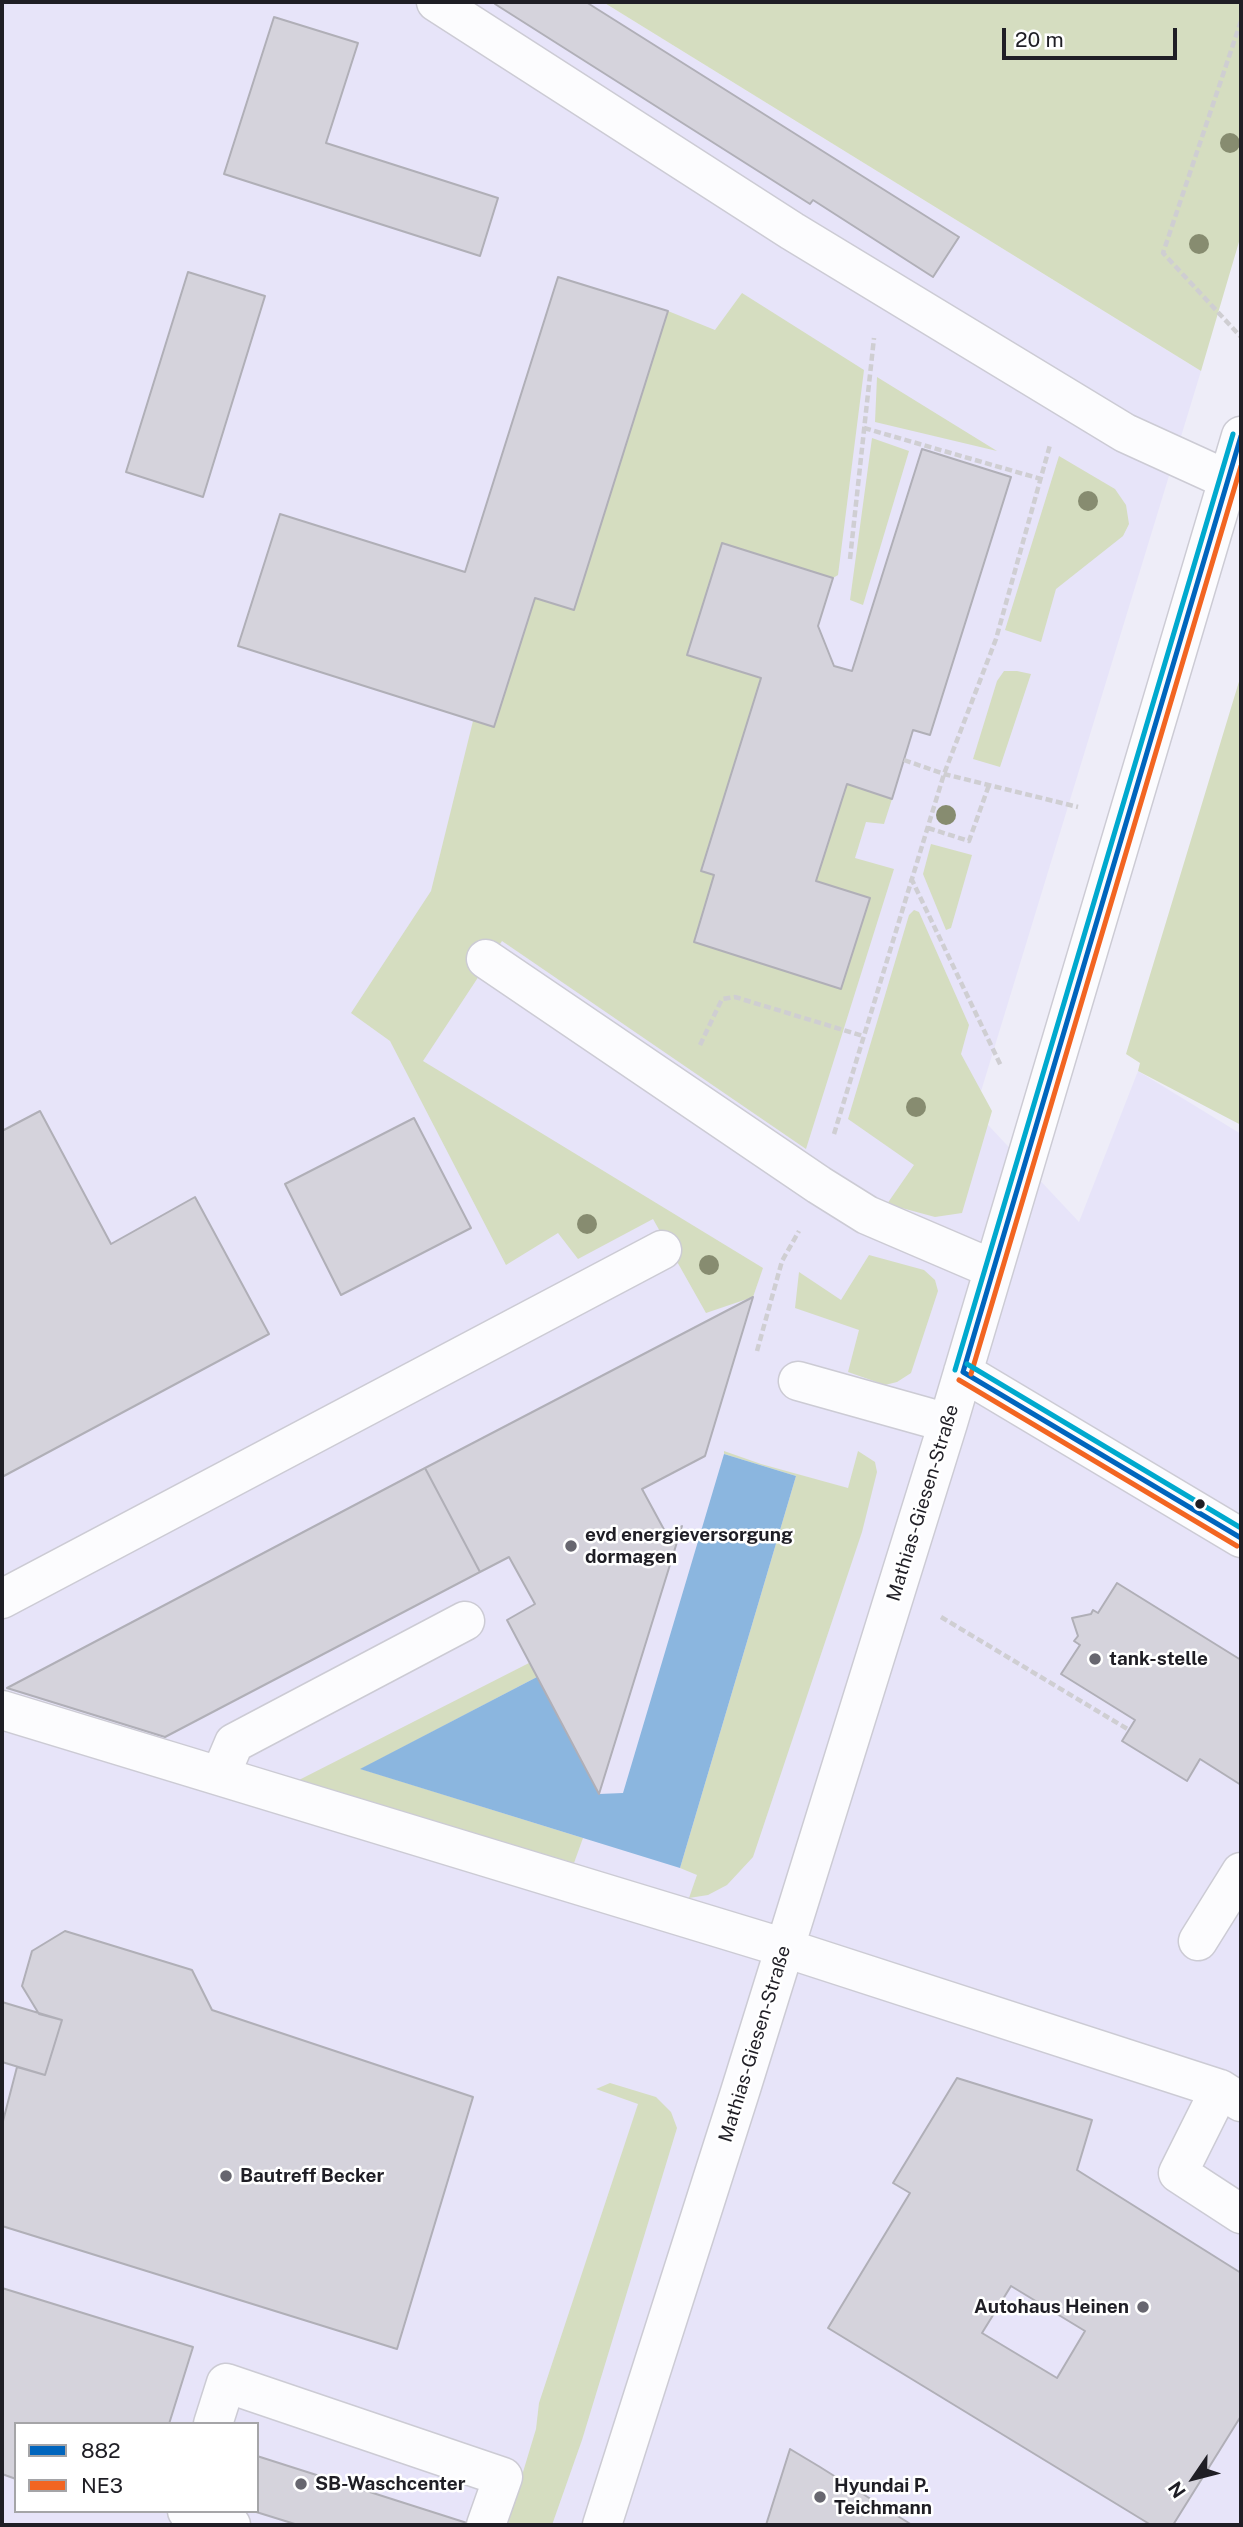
<!DOCTYPE html>
<meta charset="utf-8">
<style>
body{margin:0}
#map{position:relative;width:1243px;height:2527px;overflow:hidden;background:#eeedf8;font-family:"Public Sans",sans-serif}
canvas{display:block}
.frame{position:absolute;inset:0;border:4px solid #1f1e25;pointer-events:none}
.legend{position:absolute;left:14px;top:2422px;width:245px;height:91px;box-sizing:border-box;background:#fff;border:2px solid #a5a5a8;margin:0;padding:9px 12px;list-style:none;font-size:21px;color:#1f1e25}
.legend li{display:flex;align-items:center;gap:14px;height:35px}
.legend b{width:35px;border:2px solid #a5a5a8}
.north{position:absolute;left:1159px;top:2443px;width:70px;height:70px;-webkit-text-stroke:5px #fff;paint-order:stroke;rotate:235deg;font-size:19px;font-weight:700;line-height:28px;text-align:center;color:#1f1e25}
.north::after{content:'';display:block;margin:auto;width:24px;height:32px;background:#1f1e25;clip-path:polygon(50% 0,100% 100%,50% 72%,0 100%)}
.scale{position:absolute;left:1002px;top:28px;width:175px;height:32px;box-sizing:border-box;border:4px solid #1f1e25;border-top:0;padding-left:9px;font-size:21px;line-height:24px;white-space:nowrap;color:#1f1e25;-webkit-text-stroke:5px #fff;paint-order:stroke}
</style>
<div id="map">
<canvas width="1243" height="2527"></canvas>
<div class="frame"></div>
<ul class="legend">
<li><b style="height:9px;background:#0065bd"></b>882</li>
<li><b style="height:9px;background:#f26522"></b>NE3</li>
</ul>
<div class="north">N</div>
<div class="scale">20 m</div>
</div>
<script>
const g = document.querySelector('canvas').getContext('2d');
g.lineJoin = 'round';
function fillPath(path, color) {
  g.fillStyle = color;
  g.fill(path, 'evenodd');
}
function toPath(rows) {
  const path = new Path2D();
  for (const r of rows) {
    path.moveTo(r[0], r[1]);
    for (let i = 2; i < r.length; i += 2) path.lineTo(r[i], r[i + 1]);
  }
  return path;
}
function strokePath(path, color, width, dash) {
  g.strokeStyle = color;
  g.lineWidth = width;
  g.lineCap = dash ? 'butt' : 'round';
  g.setLineDash(dash || []);
  g.stroke(path);
}
function write(font, color, halo, rows, align = 'center') {
  g.font = font + ' "Public Sans",sans-serif';
  g.lineWidth = 5;
  g.setLineDash([]);
  g.textBaseline = 'middle';
  g.strokeStyle = halo;
  g.fillStyle = color;
  for (const [text, x, y, turn = 0] of rows) {
    g.save();
    g.translate(x, y);
    g.rotate((+turn || 0) * Math.PI / 180);
    g.textAlign = isNaN(turn) ? turn : align;
    if (halo) g.strokeText(text, 0, 0);
    g.fillText(text, 0, 0);
    g.restore();
  }
}
fillPath(toPath([
 [2,2,603,2,1201,371,975,1111,1079,1222,1138,1071,1241,1134,1241,2525,2,2525],
 [16,2424,257,2424,257,2511,16,2511]
]), '#e7e4f9');
fillPath(toPath([
 [603,2,1241,2,1241,235,1201,371],
 [742,293,864,370,838,575,833,578,722,543,687,655,761,678,701,870,714,875,694,942,841,989,816,881,847,784,892,799,884,824,866,822,855,858,894,869,806,1149,502,941,423,1061,763,1268,753,1297,706,1313,653,1219,578,1259,558,1233,506,1265,390,1041,351,1013,431,891,473,721,494,727,535,598,574,610,668,311,715,330],
 [877,377,997,451,875,422],
 [872,438,909,451,863,605,850,600],
 [1059,456,1115,489,1126,505,1129,524,1123,536,1056,589,1041,642,1005,630],
 [1004,671,1017,671,1031,674,1000,767,973,759,997,681],
 [1241,675,1241,1125,1138,1071,1140,1063,1126,1054],
 [931,844,972,855,951,928,946,930,923,874],
 [914,910,919,912,969,1025,961,1054,992,1111,962,1213,935,1217,887,1204,914,1165,848,1119,909,915],
 [869,1255,924,1270,935,1280,938,1291,911,1373,897,1382,885,1385,848,1372,859,1330,795,1308,799,1272,841,1300],
 [724,1451,761,1464,848,1488,858,1451,875,1462,877,1472,862,1532,753,1857,727,1885,708,1895,689,1898,697,1875,680,1868,796,1476,724,1454],
 [529,1663,537,1677,361,1769,583,1838,574,1863,297,1781],
 [610,2083,656,2097,671,2112,677,2128,582,2440,552,2525,507,2525,536,2429,539,2403,638,2104,596,2089]
]), '#d5ddc0');
fillPath(toPath([
 [724,1454,796,1476,680,1868,360,1769,537,1677,599,1794,623,1793]
]), '#8bb6df');
const building = toPath([
 [496,2,586,2,959,237,933,277,813,200,810,204,495,4,496,2],
 [274,17,358,43,326,143,498,198,480,256,224,174,274,17],
 [188,272,265,296,203,497,126,472,188,272],
 [558,277,668,311,574,610,535,598,494,727,238,646,280,514,465,572,558,277],
 [922,449,1011,477,930,735,913,730,892,799,847,784,816,881,870,898,841,989,694,942,714,875,701,871,761,678,687,655,722,543,833,578,818,626,834,666,852,671,922,449],
 [40,1111,111,1244,195,1197,269,1334,2,1477,2,1131,40,1111],
 [414,1118,471,1228,341,1295,285,1184,414,1118],
 [753,1297,705,1456,642,1489,667,1535,682,1526,599,1794,507,1620,535,1604,509,1557,480,1572,425,1468,753,1297],
 [425,1468,480,1572,165,1737,7,1688,425,1468],
 [1117,1583,1241,1660,1241,1785,1200,1759,1187,1781,1122,1741,1135,1720,1061,1674,1080,1645,1074,1641,1078,1636,1072,1618,1091,1614,1093,1610,1098,1613,1117,1583],
 [65,1931,192,1970,212,2010,473,2097,397,2349,2,2226,2,2125,17,2067,45,2075,62,2020,39,2014,22,1986,32,1951,65,1931],
 [2,2002,62,2020,45,2075,2,2062,2,2002],
 [957,2078,1092,2120,1077,2170,1241,2273,1241,2416,1173,2525,1151,2525,828,2328,910,2193,893,2183,957,2078],
 [1011,2286,1085,2331,1057,2378,982,2333,1011,2286],
 [2,2288,193,2347,169,2424,16,2424,16,2479,2,2474,2,2288],
 [790,2449,820,2467,912,2525,766,2525,790,2449],
 [257,2456,467,2523,467,2525,298,2525,253,2511,257,2511,257,2456]
]);
fillPath(building, '#d5d3dc');
strokePath(building, '#b0afb7', 2);
const minor = toPath([
 [436,2,792,231,1064,396,1125,433,1228,480],
 [486,959,819,1185,867,1215,993,1269],
 [963,1372,1241,1538],
 [798,1381,948,1423],
 [2,1599,662,1250],
 [2,1710,785,1948,1220,2089,1241,2102],
 [220,1776,234,1743,465,1621],
 [1198,1941,1241,1872],
 [1220,2089,1178,2173,1241,2214],
 [213,2424,226,2383,503,2477,486,2525],
 [187,2511,231,2525],
 [602,2525,740,2092,948,1423,1241,436]
]);
strokePath(minor, '#cccbd4', 41);
strokePath(toPath([
 [1241,21,1163,253,1241,337],
 [864,428,1041,479],
 [850,559,874,338],
 [904,760,944,774,1078,807],
 [928,828,969,841,989,785],
 [911,878,1001,1066],
 [700,1045,722,999,735,997,863,1036],
 [834,1134,944,774,996,639,1050,445],
 [757,1351,782,1261,799,1231],
 [941,1617,1129,1730]
]), '#cfced2', 4.5, [7, 3.5]);
strokePath(minor, '#fcfcfe', 38);
strokePath(toPath([
 [963,1372,1241,436],
 [963,1372,1241,1538]
]), '#0065bd', 5);
strokePath(toPath([
 [971,1374,1241,466],
 [959,1380,1237,1546]
]), '#f26522', 5);
strokePath(toPath([
 [967,1364,1241,1528],
 [955,1370,1233,434]
]), '#00a9ce', 5);
g.fillStyle = '#878c70';
for (const [x, y] of [
 [1230,143],
 [1199,244],
 [1088,501],
 [946,815],
 [916,1107],
 [587,1224],
 [709,1265]
]) {
  g.beginPath();
  g.arc(x, y, 10, 0, 2 * Math.PI);
  g.fill();
}
for (const [x, y, r, color] of [
 [1200,1504,6,"#1f1e25"],
 [571,1546,7,"#67666f"],
 [1095,1659,7,"#67666f"],
 [226,2176,7,"#67666f"],
 [1143,2307,7,"#67666f"],
 [301,2484,7,"#67666f"],
 [820,2497,7,"#67666f"]
]) {
  const dot = new Path2D();
  dot.arc(x, y, r, 0, 2 * Math.PI);
  g.fillStyle = color;
  g.fill(dot);
  strokePath(dot, '#fff', 2.5);
}
write('19px', '#1f1e25', '#fff', [
 ["Mathias-Giesen-Straße",923,1503,-73],
 ["Mathias-Giesen-Straße",755,2044,-73]
]);
write('bold 19px', '#1f1e25', '#fff', [
 ["evd energieversorgung",585,1535],
 ["dormagen",585,1557],
 ["tank-stelle",1109,1659],
 ["Bautreff Becker",240,2176],
 ["Autohaus Heinen",1129,2307,"right"],
 ["SB-Waschcenter",315,2484],
 ["Hyundai P.",834,2486],
 ["Teichmann",834,2508]
], 'left');
</script>
